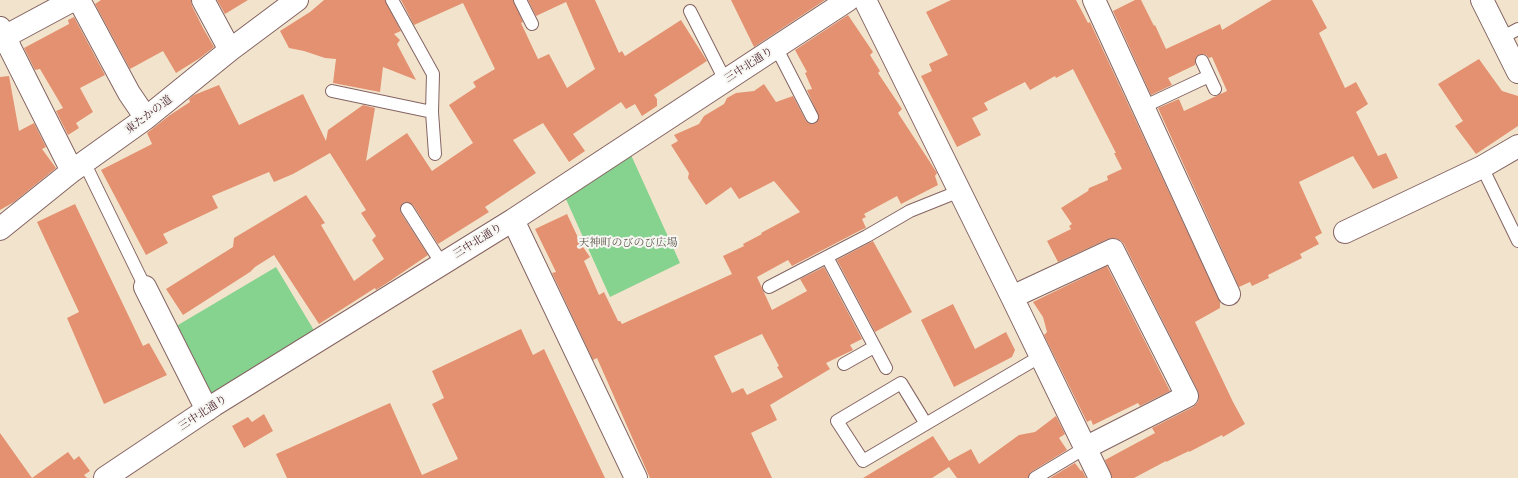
<!DOCTYPE html>
<meta charset="utf-8">
<style>
body{margin:0}
canvas{display:block;background:#f2e4cc}
</style>
<canvas width="1518" height="478"></canvas>
<script>
const g = document.querySelector('canvas').getContext('2d');
g.lineJoin = 'round';
function fillPath(path, color) {
  g.fillStyle = color;
  g.fill(path, 'evenodd');
}
function toPath(rows) {
  const path = new Path2D();
  for (const r of rows) {
    path.moveTo(r[0], r[1]);
    for (let i = 2; i < r.length; i += 2) path.lineTo(r[i], r[i + 1]);
  }
  return path;
}
function strokePath(path, color, width, dash) {
  g.strokeStyle = color;
  g.lineWidth = width;
  g.lineCap = dash ? 'butt' : 'round';
  g.setLineDash(dash || []);
  g.stroke(path);
}
function write(font, color, halo, rows, align = 'center') {
  g.font = font + ' "Old Standard TT","Noto Serif JP",serif';
  g.lineWidth = 4;
  g.setLineDash([]);
  g.textBaseline = 'middle';
  g.strokeStyle = halo;
  g.fillStyle = color;
  for (const [text, x, y, turn = 0] of rows) {
    g.save();
    g.translate(x, y);
    g.rotate((+turn || 0) * Math.PI / 180);
    g.textAlign = isNaN(turn) ? turn : align;
    if (halo) g.strokeText(text, 0, 0);
    g.fillText(text, 0, 0);
    g.restore();
  }
}
fillPath(toPath([
 [631,155,680,263,610,297,565,197],
 [276,267,315,332,207,396,173,328]
]), '#86d28f');
fillPath(toPath([
 [101,0,191,0,192,6,203,28,214,47,200,58,176,73,163,51,130,69,95,4],
 [217,0,248,0,225,14],
 [324,0,385,0,401,31,394,34,400,40,397,44,416,80,383,67,380,92,333,83,336,59,325,58,304,51,289,48,280,31,310,12],
 [401,0,513,0,523,22,521,23,538,59,549,54,567,88,595,69,566,2,536,16,528,0,595,0,619,53,622,51,625,56,681,20,707,61,654,95,657,99,657,106,642,116,635,104,626,109,621,102,573,134,585,151,569,162,543,123,513,140,536,173,485,207,489,212,438,244,413,205,407,202,403,203,400,209,401,213,428,255,387,283,376,290,375,288,319,324,274,255,255,267,250,272,183,315,166,289,233,247,234,238,306,195,325,223,321,225,354,281,384,259,372,240,376,236,361,213,366,210,330,153,293,174,274,182,269,172,212,196,218,208,163,234,168,243,146,255,101,170,152,144,147,133,170,115,190,102,189,99,194,95,219,85,239,125,303,94,326,141,328,130,363,105,375,108,366,161,407,133,432,171,473,143,449,105,476,87,473,82,495,69,463,3,414,25],
 [731,0,825,0,754,47],
 [951,0,1076,0,1088,23,1090,22,1220,302,1220,308,1195,322,1233,402,1245,424,1223,437,1222,435,1189,452,1189,451,1166,462,1166,461,1134,478,1112,478,1105,460,1155,433,1152,428,1193,407,1198,402,1199,397,1198,391,1124,244,1120,240,1114,238,1108,239,1058,262,1047,241,1071,229,1069,226,1072,224,1061,208,1088,191,1089,188,1108,180,1107,176,1122,169,1114,153,1116,153,1073,69,1056,78,1055,76,1030,90,1025,82,984,103,988,110,972,118,981,135,957,147,921,76,932,71,929,64,948,55,926,12],
 [1135,0,1141,0,1154,26,1155,25,1166,49,1220,24,1222,30,1272,0,1312,0,1327,28,1319,33,1345,88,1356,82,1368,104,1356,112,1378,156,1386,153,1398,178,1373,189,1353,156,1299,182,1322,233,1315,237,1319,244,1300,254,1302,258,1268,275,1269,278,1252,286,1250,282,1239,287,1158,108,1179,99,1184,111,1227,91,1212,57,1209,58,1206,55,1202,54,1196,57,1195,65,1168,78,1172,85,1151,95,1113,11],
 [848,15,873,52,870,55,880,71,878,73,902,109,898,113,928,159,937,173,935,176,938,185,901,204,897,196,864,214,866,217,862,219,866,228,863,229,792,266,788,260,757,277,772,310,807,291,800,279,824,267,862,339,850,345,853,350,826,363,830,369,770,405,777,420,751,433,772,478,650,478,597,358,593,360,552,273,556,272,535,229,567,214,581,244,590,257,584,261,599,295,604,292,618,321,620,321,622,324,732,274,723,256,744,246,743,244,762,234,761,233,800,212,774,181,739,199,731,187,706,205,688,178,689,173,671,145,678,141,674,135,699,124,704,116,724,104,727,98,736,93,754,91,764,84,776,102,793,96,806,121,811,124,816,123,819,117,807,90,812,89,805,73,807,72,795,50],
 [762,334,779,366,777,367,783,377,747,395,743,388,732,393,714,356],
 [74,17,105,75,80,88,93,112,76,123,79,128,68,135,56,111,63,108,40,69,35,70,24,48,69,24,68,20],
 [1479,59,1502,91,1518,96,1518,126,1476,154,1455,126,1463,121,1438,84],
 [9,76,19,131,34,123,46,147,42,149,56,168,14,202,0,210,0,77],
 [75,204,143,346,149,343,167,375,104,404,67,318,79,312,37,222],
 [873,241,912,312,875,332,837,260],
 [1107,266,1170,391,1140,406,1138,403,1093,425,1091,420,1087,422,1044,335,1047,332,1043,317,1033,302],
 [953,304,975,349,1006,332,1015,350,1012,357,954,387,921,320],
 [521,329,533,355,544,349,605,478,287,478,276,454,390,403,422,475,458,459,432,404,444,398,432,371],
 [264,414,273,431,244,448,232,426,248,417,252,422],
 [1056,416,1065,434,1059,438,1067,450,1031,472,1028,478,957,478,949,467,932,478,863,478,933,436,949,461,971,449,979,464,1019,435,1035,432],
 [0,433,32,478,0,478],
 [68,452,74,460,79,456,90,471,84,475,87,478,32,478],
 [1075,463,1081,471,1082,470,1086,478,1050,478]
]), '#e39170');
const service = toPath([
 [392,0,433,74,432,112,435,154],
 [520,0,532,24],
 [690,11,725,80],
 [1501,38,1518,29],
 [776,47,812,117],
 [1202,61,1215,89],
 [332,91,432,112],
 [1143,107,1209,76],
 [84,162,145,287],
 [1482,167,1518,241],
 [407,209,442,264],
 [827,257,886,368],
 [769,287,867,236,910,211,960,191],
 [844,364,874,347],
 [926,424,901,383,837,421,863,461,1041,356],
 [1035,478,1085,448]
]);
const minor = toPath([
 [79,0,129,93,146,118],
 [203,0,230,50],
 [865,0,1012,297,1100,478],
 [1094,0,1229,294],
 [1482,0,1518,72],
 [0,28,6,36,10,48,72,171],
 [6,36,73,0],
 [513,220,636,478],
 [0,229,72,171,146,118,230,50,297,0],
 [1345,232,1482,167,1518,146],
 [145,287,207,410],
 [1012,297,1113,250,1187,396,1085,448],
 [105,478,214,405,513,220,848,0]
]);
strokePath(service, '#856463', 14);
strokePath(minor, '#856463', 24);
strokePath(service, '#fff', 12);
strokePath(minor, '#fff', 22);
write('11px', '#4a1f2b', '#f6f6f2', [
 ["三中北通り",749,65,-33],
 ["東たかの道",149,115,-37],
 ["三中北通り",478,241,-32],
 ["三中北通り",203,413,-33]
]);
write('11px', '#5c5549', '#f6f6f2', [
 ["天神町のびのび広場",628,243]
]);
</script>
